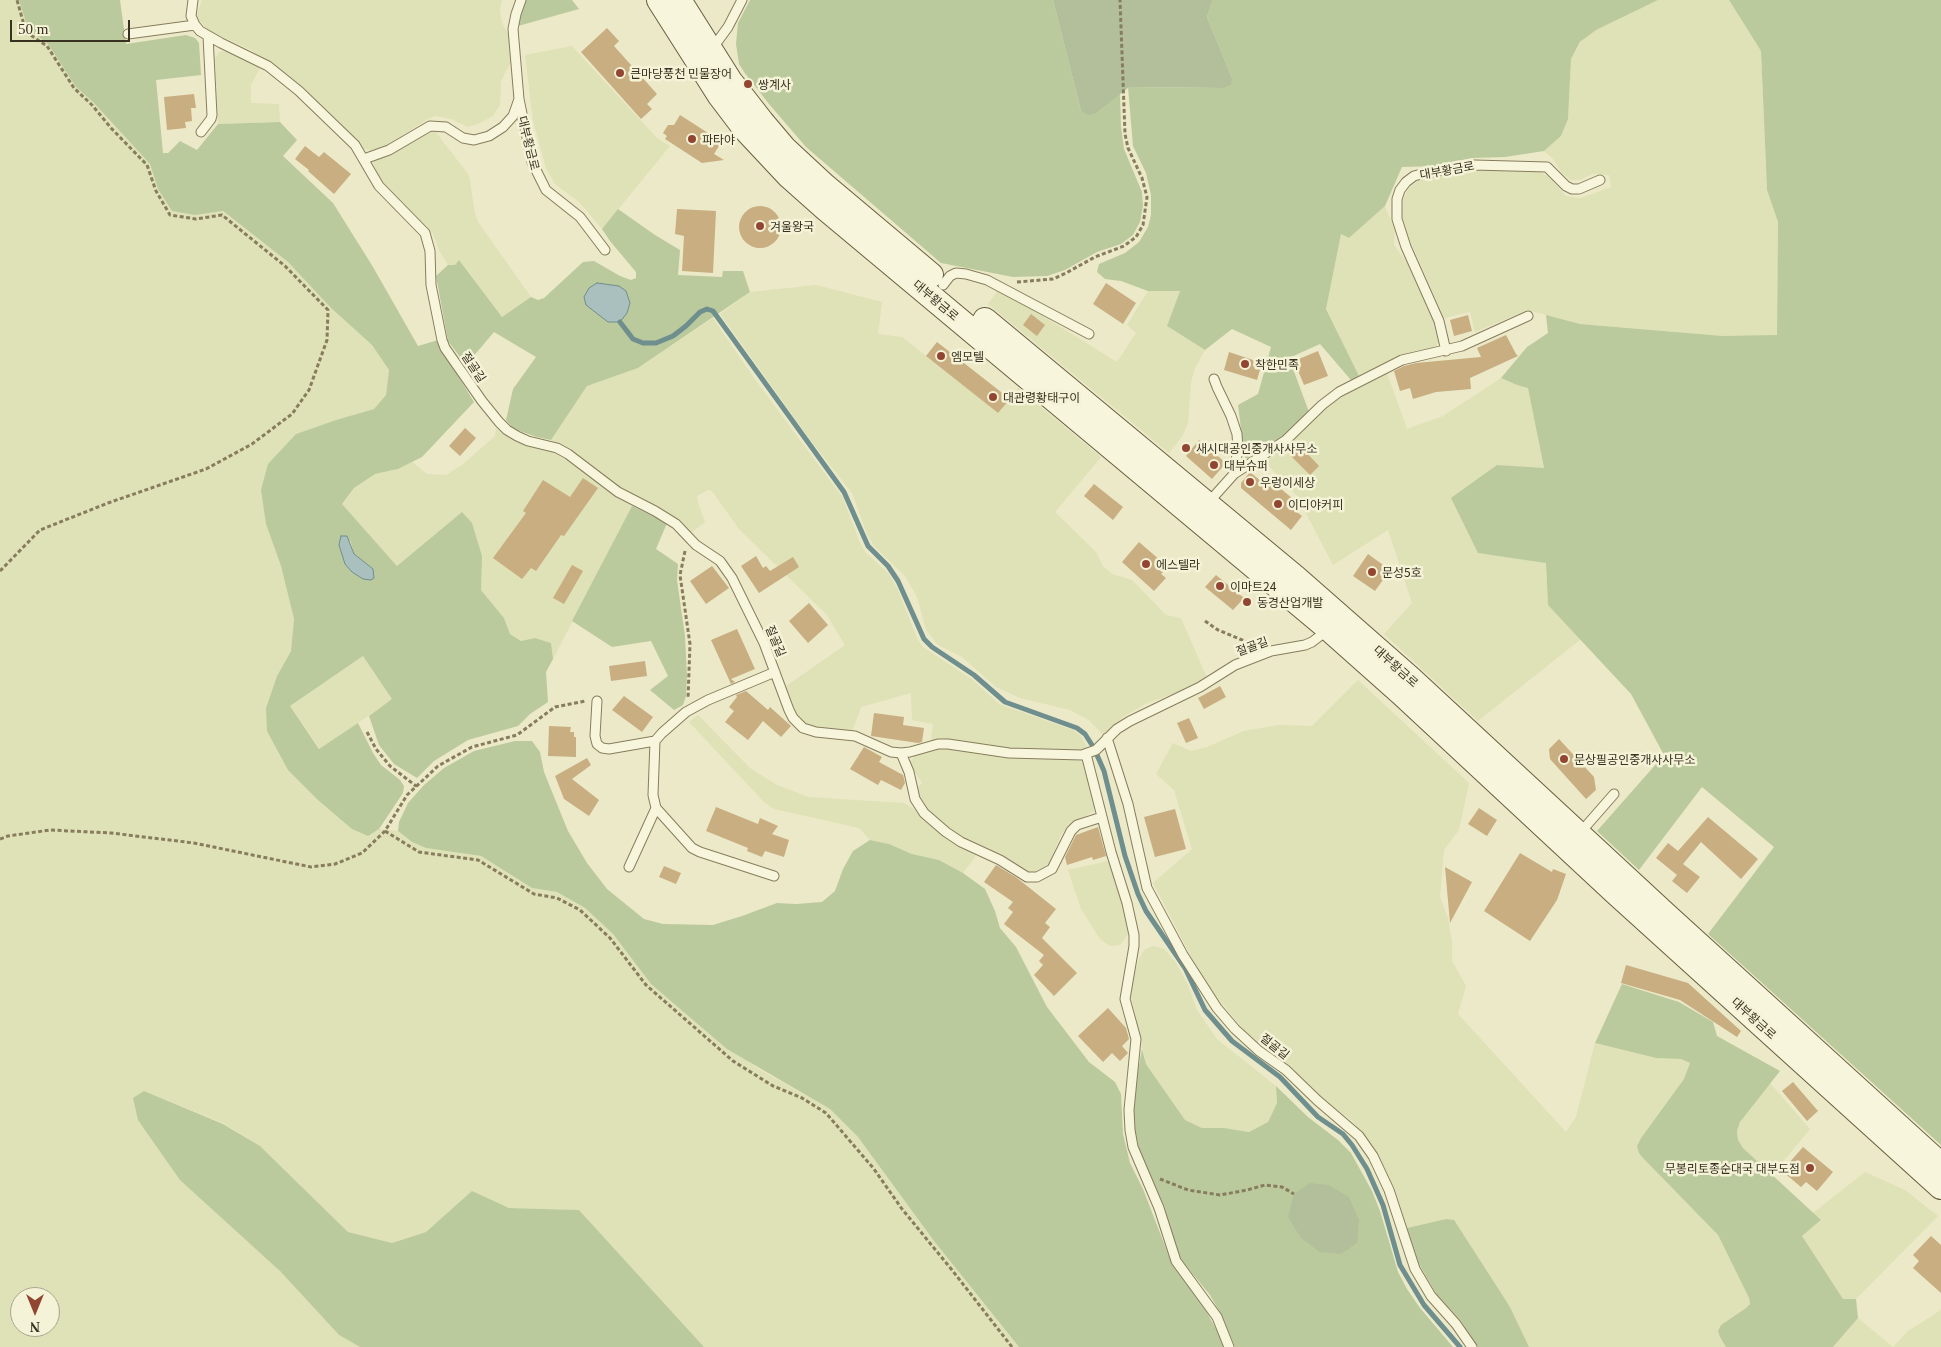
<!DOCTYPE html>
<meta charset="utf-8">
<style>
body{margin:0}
#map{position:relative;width:1941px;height:1347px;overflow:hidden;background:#ece9c8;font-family:Georgia,serif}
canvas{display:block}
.north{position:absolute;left:10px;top:1287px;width:50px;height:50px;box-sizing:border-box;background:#f4f2d7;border:1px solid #a9a58e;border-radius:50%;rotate:180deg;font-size:14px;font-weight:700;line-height:20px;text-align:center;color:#383121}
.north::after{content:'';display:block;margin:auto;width:18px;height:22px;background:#924631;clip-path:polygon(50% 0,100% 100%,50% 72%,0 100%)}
.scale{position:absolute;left:10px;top:20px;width:120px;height:22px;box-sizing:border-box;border:2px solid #383121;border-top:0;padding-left:6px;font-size:15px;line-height:18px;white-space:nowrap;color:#383121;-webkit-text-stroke:4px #f4f2d7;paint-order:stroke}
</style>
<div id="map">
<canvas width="1941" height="1347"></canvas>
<div class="north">N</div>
<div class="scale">50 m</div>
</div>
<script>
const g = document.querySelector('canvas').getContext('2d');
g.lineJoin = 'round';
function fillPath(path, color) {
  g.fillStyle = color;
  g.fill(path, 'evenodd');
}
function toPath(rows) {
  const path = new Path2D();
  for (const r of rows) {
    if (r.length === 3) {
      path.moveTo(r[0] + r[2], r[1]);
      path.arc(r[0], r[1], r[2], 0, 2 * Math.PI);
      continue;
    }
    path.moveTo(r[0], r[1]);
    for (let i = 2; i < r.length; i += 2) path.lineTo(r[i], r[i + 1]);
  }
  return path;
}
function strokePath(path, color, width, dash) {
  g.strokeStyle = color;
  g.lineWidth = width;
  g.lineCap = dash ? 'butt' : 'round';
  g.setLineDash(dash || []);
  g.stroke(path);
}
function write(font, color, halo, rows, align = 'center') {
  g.font = font + ' Georgia,"Noto Sans KR",serif';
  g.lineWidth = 5;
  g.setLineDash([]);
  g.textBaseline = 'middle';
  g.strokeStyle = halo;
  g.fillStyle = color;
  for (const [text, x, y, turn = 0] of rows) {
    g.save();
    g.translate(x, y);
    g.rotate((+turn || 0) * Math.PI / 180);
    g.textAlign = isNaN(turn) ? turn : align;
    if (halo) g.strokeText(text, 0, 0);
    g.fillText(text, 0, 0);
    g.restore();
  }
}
fillPath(toPath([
 [0,0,19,0,28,29,48,44,76,87,93,102,150,164,158,189,195,215,222,211,288,262,331,308,372,345,389,370,386,395,374,409,336,420,296,434,266,524,281,566,294,619,291,651,277,676,266,708,368,836,379,829,398,831,412,842,426,848,481,856,532,888,557,892,585,908,613,934,651,984,757,1068,830,1109,858,1137,934,1241,1019,1347,704,1347,579,1210,509,1208,472,1192,426,1232,392,1243,348,1232,260,1146,223,1123,144,1091,280,1271,339,1335,360,1347,0,1347],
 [20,1297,50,1297,50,1327,20,1327],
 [202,0,502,0,500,10,502,23,510,37,513,58,501,81,500,105,493,116,478,124,468,127,451,119,435,116,428,119,382,148,371,150,364,149,329,114,271,63,249,49,208,30,200,21,197,14],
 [1658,0,1729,0,1761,51,1767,190,1778,222,1777,336,1723,336,1580,324,1527,310,1475,332,1470,312,1444,318,1408,236,1402,214,1403,199,1409,187,1423,178,1479,170,1539,171,1549,177,1566,196,1581,198,1611,187,1609,175,1592,174,1580,180,1571,180,1562,173,1553,159,1544,151,1561,136,1568,119,1571,59,1581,42,1595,30],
 [572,46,657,138,670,146,602,229,579,202,555,184,546,168,533,121,525,55],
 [226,50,261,66,251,85,251,103,279,104,280,122,218,124,215,59,219,52],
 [434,130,469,175,475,214,478,222,531,297,502,317,459,260,455,265,448,265,439,250,433,234,387,188,378,175,374,165,373,161,394,153],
 [1385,206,1395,230,1394,245,1410,267,1435,322,1439,341,1436,346,1430,349,1417,350,1359,376,1326,309,1341,233,1349,238],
 [816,285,882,302,878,334,902,337,998,413,1018,388,1101,457,1055,512,1096,552,1103,566,1112,574,1132,580,1166,615,1181,618,1207,678,1179,692,1147,703,1123,717,1104,736,1089,720,1070,710,1020,698,996,687,962,657,938,645,926,630,917,597,905,576,874,546,867,534,852,493,814,445,720,314,750,292],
 [999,289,1117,362,1136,333,1127,325,1148,291,1180,291,1167,326,1205,350,1195,368,1191,382,1188,423,1182,437,1169,453,988,304],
 [713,318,754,378,843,498,860,543,866,553,889,574,898,590,917,638,923,647,973,680,999,704,1073,730,1081,736,1088,749,1078,752,997,749,950,740,931,741,933,724,912,720,911,693,861,707,852,732,817,728,806,724,797,716,786,686,845,645,827,615,739,529,712,491,708,490,697,496,698,503,705,522,691,533,656,507,619,487,571,450,551,440,587,386,638,368],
 [1387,373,1407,429,1443,416,1501,378,1517,385,1528,387,1544,469,1497,465,1478,553,1546,562,1548,605,1581,639,1478,721,1384,634,1412,603,1388,530,1333,565,1297,496,1265,462,1298,435,1329,404,1346,393],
 [496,429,519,442,556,453,632,506,553,659,551,643,535,638,521,641,510,634,504,618,481,590,480,575,461,513,397,566,342,504,354,488,375,474,398,469,412,462,427,474,446,475,462,465,495,436],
 [363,656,393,699,320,749,290,706],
 [1358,680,1469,783,1459,830,1444,850,1440,897,1448,918,1452,942,1452,961,1466,986,1458,1014,1566,1132,1576,1117,1595,1043,1656,1058,1681,1059,1690,1063,1684,1079,1641,1138,1637,1146,1643,1158,1718,1235,1749,1298,1750,1304,1746,1308,1721,1325,1720,1337,1726,1347,1529,1347,1510,1307,1446,1219,1407,1228,1394,1187,1366,1138,1351,1120,1331,1106,1243,1029,1210,989,1196,966,1153,883,1192,849,1174,790,1156,774,1173,743,1191,751,1207,747,1244,731,1278,725,1312,726],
 [698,715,750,768,777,785,808,797,904,803,919,812,977,854,963,873,939,860,912,854,889,844,870,840,859,828,774,809,764,802,689,722],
 [946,747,1001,756,1072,759,1083,762,1095,806,1094,811,1071,824,1061,835,1049,864,1034,872,1025,873,1002,856,965,841,944,826,924,806,917,796,916,790,922,783,911,766,911,761,915,756,928,751],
 [1108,861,1128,921,1128,934,1120,945,1110,946,1100,939,1081,909,1068,870],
 [1153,946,1164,949,1176,963,1188,985,1197,1010,1217,1039,1276,1086,1277,1103,1268,1122,1249,1132,1224,1128,1202,1128,1185,1120,1146,1064,1131,996,1133,977,1139,959,1144,950],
 [1770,1083,1810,1129,1772,1175,1743,1148,1738,1140,1737,1131,1740,1122],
 [1865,1172,1905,1190,1938,1216,1856,1299,1843,1299,1801,1236,1821,1221,1813,1213],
 [1941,1310,1941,1347,1893,1347,1908,1331],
 [1858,1318,1893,1347,1833,1347]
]), '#dfe1b6');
fillPath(toPath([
 [19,0,120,0,126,44,186,35,195,38,199,43,201,75,156,80,163,153,168,153,180,141,197,150,218,124,280,122,297,140,283,156,333,203,373,267,418,346,438,340,444,353,474,402,422,457,398,469,375,474,354,488,342,504,397,566,462,512,472,523,482,556,481,590,504,618,510,634,521,641,535,638,551,643,553,659,546,672,548,702,530,714,518,726,468,740,434,761,417,778,394,764,379,745,369,716,392,699,363,656,290,706,319,749,358,723,373,753,381,765,400,780,404,786,403,793,379,829,368,836,352,829,318,800,288,770,267,731,266,708,277,676,291,651,294,619,281,566,266,524,261,490,268,464,296,434,336,420,374,409,386,395,389,370,372,345,331,308,288,262,223,211,195,215,172,211,158,189,150,164,93,102,76,87,48,44,28,29],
 [350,540,354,554,373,569,363,579,352,572,345,564],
 [525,0,572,0,579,9,518,26,519,16],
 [750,0,1053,0,1081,111,1097,113,1120,94,1121,127,1124,149,1142,192,1143,206,1140,222,1133,235,1121,244,1097,252,1065,270,1047,276,1013,277,941,263,806,147,769,104,744,72,739,64,736,44,738,23],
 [1213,0,1658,0,1596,30,1580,42,1571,59,1568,119,1561,136,1544,151,1505,157,1473,158,1436,166,1402,167,1385,206,1349,238,1341,234,1326,309,1359,376,1351,380,1320,344,1289,358,1309,412,1291,432,1250,459,1245,458,1244,453,1238,405,1258,394,1271,347,1232,329,1205,350,1167,326,1180,291,1148,291,1121,281,1105,279,1097,272,1099,264,1125,253,1139,242,1148,227,1151,215,1151,195,1146,173,1133,146,1128,87,1222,88,1232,78,1207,17],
 [1729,0,1941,0,1941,1145,1708,934,1774,847,1702,787,1639,870,1597,831,1664,755,1631,694,1548,605,1546,563,1478,553,1451,498,1497,465,1544,468,1528,388,1517,385,1501,378,1527,347,1548,333,1546,315,1580,324,1723,336,1777,335,1778,222,1767,190,1761,51],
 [618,209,655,235,680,250,678,275,722,277,723,271,743,271,750,292,638,368,587,386,551,440,537,437,514,429,506,420,513,389,536,357,494,332,466,365,448,341,436,276,448,265,455,265,459,260,502,317,531,297,538,300,544,298,583,262,594,261,620,276,631,280,636,278,636,272,610,241,602,229],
 [632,506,667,523,656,549,678,564,677,580,685,636,687,676,686,696,683,705,674,710,650,690,668,676,651,641,612,647,572,621],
 [515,741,532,741,540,752,544,772,568,831,587,863,607,889,644,919,663,924,713,925,742,916,777,903,796,904,822,902,835,891,843,869,853,851,870,840,889,844,912,854,939,860,963,873,985,889,995,911,1000,928,1016,947,1047,1007,1089,1062,1115,1082,1121,1094,1123,1134,1130,1163,1143,1189,1170,1259,1200,1300,1226,1347,1019,1347,934,1241,858,1137,830,1109,727,1049,651,984,613,934,585,908,557,892,532,888,481,856,426,848,412,842,398,831,399,822,408,803,424,785,444,768,474,751],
 [1622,984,1679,1002,1713,1022,1717,1036,1780,1071,1740,1122,1737,1131,1738,1140,1743,1148,1821,1220,1802,1236,1843,1299,1856,1299,1858,1318,1833,1347,1726,1347,1720,1337,1718,1331,1721,1325,1746,1308,1750,1304,1749,1298,1718,1235,1643,1158,1639,1153,1637,1146,1641,1138,1684,1079,1690,1063,1681,1059,1656,1058,1595,1043],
 [1142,1049,1146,1064,1185,1120,1202,1128,1224,1128,1249,1132,1268,1122,1277,1103,1276,1086,1308,1117,1338,1140,1351,1153,1372,1191,1380,1211,1398,1272,1407,1289,1420,1308,1453,1347,1235,1347,1223,1318,1210,1295,1182,1261,1175,1244,1165,1208,1140,1152,1135,1132,1133,1111,1135,1088],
 [144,1091,223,1124,260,1146,348,1232,392,1243,426,1232,472,1191,509,1208,579,1210,704,1347,360,1347,339,1335,280,1271,180,1180,138,1120,133,1098],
 [1446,1219,1454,1220,1510,1307,1529,1347,1478,1347,1461,1321,1437,1295,1416,1259,1407,1228]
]), '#baca9c');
fillPath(toPath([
 [1053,0,1213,0,1207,17,1232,78,1231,85,1223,88,1129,87,1097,113,1088,115,1081,111],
 [1310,1183,1328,1185,1349,1197,1359,1220,1357,1243,1341,1254,1320,1252,1301,1238,1288,1217,1294,1194]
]), '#b3bf9b');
const water = toPath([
 [597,283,619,286,626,291,630,303,627,313,620,322,608,322,586,305,584,297,589,288,597,283],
 [341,536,347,536,354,554,373,569,374,578,371,580,363,579,352,572,345,564,339,545,341,536]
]);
fillPath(water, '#a9c0bf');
strokePath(water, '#6f8e8e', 1);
strokePath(toPath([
 [620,322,633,339,643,343,656,343,673,336,686,326,700,312,707,309,713,311,844,492,868,546,888,566,898,581,924,639,932,647,974,675,1005,702,1077,728,1085,734,1092,745],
 [1097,755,1104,771,1125,856,1138,894,1146,911,1185,968,1205,1010,1232,1041,1280,1077,1318,1117,1343,1134,1352,1145,1367,1169,1383,1205,1400,1265,1424,1305,1460,1347]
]), '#6f8e8e', 5);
fillPath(toPath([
 [607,28,619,41,614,46,657,94,647,104,652,109,641,119,581,52],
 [194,94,196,108,191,108,192,121,185,122,186,128,167,130,164,97],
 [680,115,719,140,719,146,714,154,724,160,702,163,665,139,667,136,663,133,668,125,674,125],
 [305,146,319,157,324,152,351,174,334,194,308,171,309,170,295,159],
 [760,227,21],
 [677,209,716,211,713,273,682,271,684,236,675,234],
 [1106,283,1136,303,1123,324,1093,304],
 [1031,314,1045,325,1037,336,1023,325],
 [1468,315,1472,331,1454,336,1450,320],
 [1506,335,1516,354,1518,356,1470,378,1471,389,1436,392,1413,399,1410,388,1400,391,1394,371,1404,366,1416,363,1481,357,1477,348],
 [937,342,1010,399,998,413,926,356],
 [1318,351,1328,376,1304,385,1294,361],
 [1229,352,1262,363,1257,380,1224,370],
 [465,428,476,438,460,456,449,446],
 [1199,440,1226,463,1212,479,1186,456],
 [1301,447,1319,466,1310,475,1291,456],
 [1250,472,1268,487,1273,482,1293,499,1288,505,1302,516,1291,530,1241,488,1241,483],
 [583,478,598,488,564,536,561,535,536,571,531,568,522,579,493,558,526,513,523,511,543,480,570,497],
 [1094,484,1123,507,1113,520,1084,496],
 [1139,542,1168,567,1161,574,1166,578,1154,591,1122,562],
 [1368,554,1390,570,1375,591,1353,576],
 [756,556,763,568,766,566,770,571,793,557,799,567,759,593,741,566],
 [572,565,583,571,564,604,553,598],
 [712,566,729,588,706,604,690,581],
 [1216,575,1244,598,1233,610,1205,587],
 [809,603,828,625,808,643,789,621],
 [737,629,755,669,731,679,735,682,731,684,711,640],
 [645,661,647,676,611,681,609,666],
 [1220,686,1226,697,1204,709,1198,698],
 [746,691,768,710,770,707,791,726,781,737,763,721,748,740,725,722,734,711,729,707,737,697,736,695],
 [624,696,653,717,642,732,612,710],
 [874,713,904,717,903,725,924,728,922,742,918,743,871,736],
 [1189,718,1198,738,1186,743,1177,723],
 [549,726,571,727,570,732,574,732,574,737,576,737,576,757,548,756],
 [1559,739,1594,777,1596,790,1586,799,1550,759,1549,749],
 [864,747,882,757,879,762,903,775,905,783,901,790,881,780,878,785,850,769],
 [587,758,591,765,572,779,599,800,589,816,564,799,555,776],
 [716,807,758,824,760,818,778,826,772,834,789,840,784,857,765,851,762,857,747,851,748,848,706,831],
 [1479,808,1497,820,1487,836,1468,824],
 [1175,809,1186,849,1155,857,1144,817],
 [1708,817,1758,859,1741,879,1701,842,1683,864,1700,877,1687,893,1672,881,1677,875,1656,858,1668,843,1678,851],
 [1098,827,1106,856,1093,860,1092,857,1067,865,1065,857,1076,835],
 [1520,853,1552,872,1553,869,1566,874,1557,900,1530,941,1484,911],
 [996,865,1017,878,1056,909,1045,923,1050,927,1042,938,1077,973,1054,996,1034,975,1043,965,1039,961,1044,955,1004,924,1013,912,1008,908,1013,902,984,882],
 [664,866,681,873,676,884,659,877],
 [1445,867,1472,882,1450,923],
 [1626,965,1688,983,1741,1031,1737,1037,1680,1000,1621,983],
 [1108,1008,1126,1028,1129,1039,1122,1046,1128,1053,1120,1061,1112,1053,1103,1062,1078,1036],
 [1793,1082,1818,1111,1807,1121,1782,1091],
 [1803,1147,1833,1172,1817,1191,1806,1182,1801,1187,1782,1171],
 [1931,1236,1941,1245,1941,1293,1913,1268,1919,1261,1913,1255]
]), '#c8ae80');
const service = toPath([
 [193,0,191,16,195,25,200,31,221,43,268,66,299,91,355,145,379,186,425,233,430,251,431,285,442,340,445,348,482,401,499,422,507,430,517,436,528,441,557,448,568,454,618,492,655,511,676,524,696,545,720,561,732,578,764,643,789,710,793,718,803,728,816,732,855,736,891,752,901,753,910,752,938,744,948,744,1009,753,1082,755,1096,750,1117,729,1130,721,1200,687,1235,665,1271,651,1305,645,1312,642,1329,629],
 [521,0,516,14,513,29,519,99,532,162,546,190,580,217,605,250],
 [128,34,195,25],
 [712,49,728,27,742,0],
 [201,132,211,119,212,115,208,36],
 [364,159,389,150,430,126,446,127,463,138,474,140,489,136,503,127,513,116,519,99],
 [943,285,950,276,956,273,966,274,987,280,1089,334],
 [1446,351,1439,321,1406,247,1397,219,1397,199,1400,190,1406,182,1414,176,1425,173,1474,165,1547,167,1566,186,1572,189,1579,189,1600,180],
 [1214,379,1217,387,1231,416,1237,434,1238,449,1234,473],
 [1208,503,1234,474,1286,440,1322,405,1339,392,1402,360,1462,346,1528,316],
 [597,701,595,736,597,744,602,748,609,749,655,741],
 [1107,738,1128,804,1147,888,1183,955,1217,1008,1235,1029,1259,1051,1286,1070,1317,1100,1359,1136,1373,1156,1389,1190,1415,1269,1431,1296,1456,1324,1472,1347],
 [901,753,909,772,915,799,924,813,946,832,961,842,1000,860,1027,877,1037,877,1052,869,1071,831,1077,825,1102,817],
 [1086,754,1111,852,1127,903,1134,935,1134,946,1125,999,1136,1039,1129,1110,1130,1130,1133,1147,1159,1208,1176,1261,1217,1317,1229,1347],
 [1579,834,1614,794],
 [629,867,656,808],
 [774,876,700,852,692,848,656,808,653,795,655,741,662,733,686,712,708,700,775,672]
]);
const secondary = toPath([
 [659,0,720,96,745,129,789,176,825,208,1329,629,1401,693,1616,893,1941,1187],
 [679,0,730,81,762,122,784,148,825,186,931,275],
 [985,320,1296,578,1411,679,1665,914,1941,1165]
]);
strokePath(service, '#877d5e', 11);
strokePath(secondary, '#695e41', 26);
strokePath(toPath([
 [1017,282,1053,279,1066,273,1095,257,1124,246,1136,237,1143,225,1147,197,1142,178,1128,148,1125,134,1120,0],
 [685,551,680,575,690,644,688,699],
 [0,571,40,530,108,503,206,469,252,444,292,414,309,390,327,340,328,310,285,266,222,215,196,219,170,215,156,191,147,165,111,128,92,105,74,88,47,46,26,32,17,0],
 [1205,621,1218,630,1254,645],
 [367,732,376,749,390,766,416,786],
 [385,831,419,852,478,860,534,894,557,898,580,910,610,938,646,985,733,1061,773,1086,802,1098,826,1113,874,1169,902,1209,952,1270,1012,1347],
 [0,839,8,836,50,830,111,833,194,843,311,867,335,864,362,853,385,831,407,795,438,766,472,747,517,735,555,707,586,701],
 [1160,1179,1188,1190,1220,1195,1247,1190,1265,1185,1282,1187,1294,1194]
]), '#877d5e', 3, [4, 2.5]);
strokePath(service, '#f7f5db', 9);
strokePath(secondary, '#f7f5db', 24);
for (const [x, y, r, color] of [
 [620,73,5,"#924631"],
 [748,84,5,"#924631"],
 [692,139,5,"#924631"],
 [760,226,5,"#924631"],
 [941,356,5,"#924631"],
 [1245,364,5,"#924631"],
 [993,397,5,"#924631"],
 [1186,448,5,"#924631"],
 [1214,465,5,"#924631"],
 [1250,482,5,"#924631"],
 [1278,504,5,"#924631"],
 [1146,564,5,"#924631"],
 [1372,572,5,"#924631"],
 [1220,586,5,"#924631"],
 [1247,602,5,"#924631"],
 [1564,759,5,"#924631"],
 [1810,1168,5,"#924631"]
]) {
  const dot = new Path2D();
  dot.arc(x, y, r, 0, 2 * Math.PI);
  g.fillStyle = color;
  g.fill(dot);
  strokePath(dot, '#f4f2d7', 2);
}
write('12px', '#383121', '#f4f2d7', [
 ["큰마당풍천 민물장어",630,73],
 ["쌍계사",758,84],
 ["파타야",702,139],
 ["겨울왕국",770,226],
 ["엠모텔",951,356],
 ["착한민족",1255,364],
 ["대관령황태구이",1003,397],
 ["새시대공인중개사사무소",1196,448],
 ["대부슈퍼",1224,465],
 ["우렁이세상",1260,482],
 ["이디야커피",1288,504],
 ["에스텔라",1156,564],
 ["문성5호",1382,572],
 ["이마트24",1230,586],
 ["동경산업개발",1257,602],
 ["문상필공인중개사사무소",1574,759],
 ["무봉리토종순대국 대부도점",1800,1168,"right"]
], 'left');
write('12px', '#383121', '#f4f2d7', [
 ["대부황금로",529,143,76],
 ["대부황금로",1447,170,-10],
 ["대부황금로",936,300,40],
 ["절골길",474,367,56],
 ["절골길",776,641,67],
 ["절골길",1252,646,-20],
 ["대부황금로",1396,666,42],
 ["대부황금로",1754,1018,42],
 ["절골길",1275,1046,38]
]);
</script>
